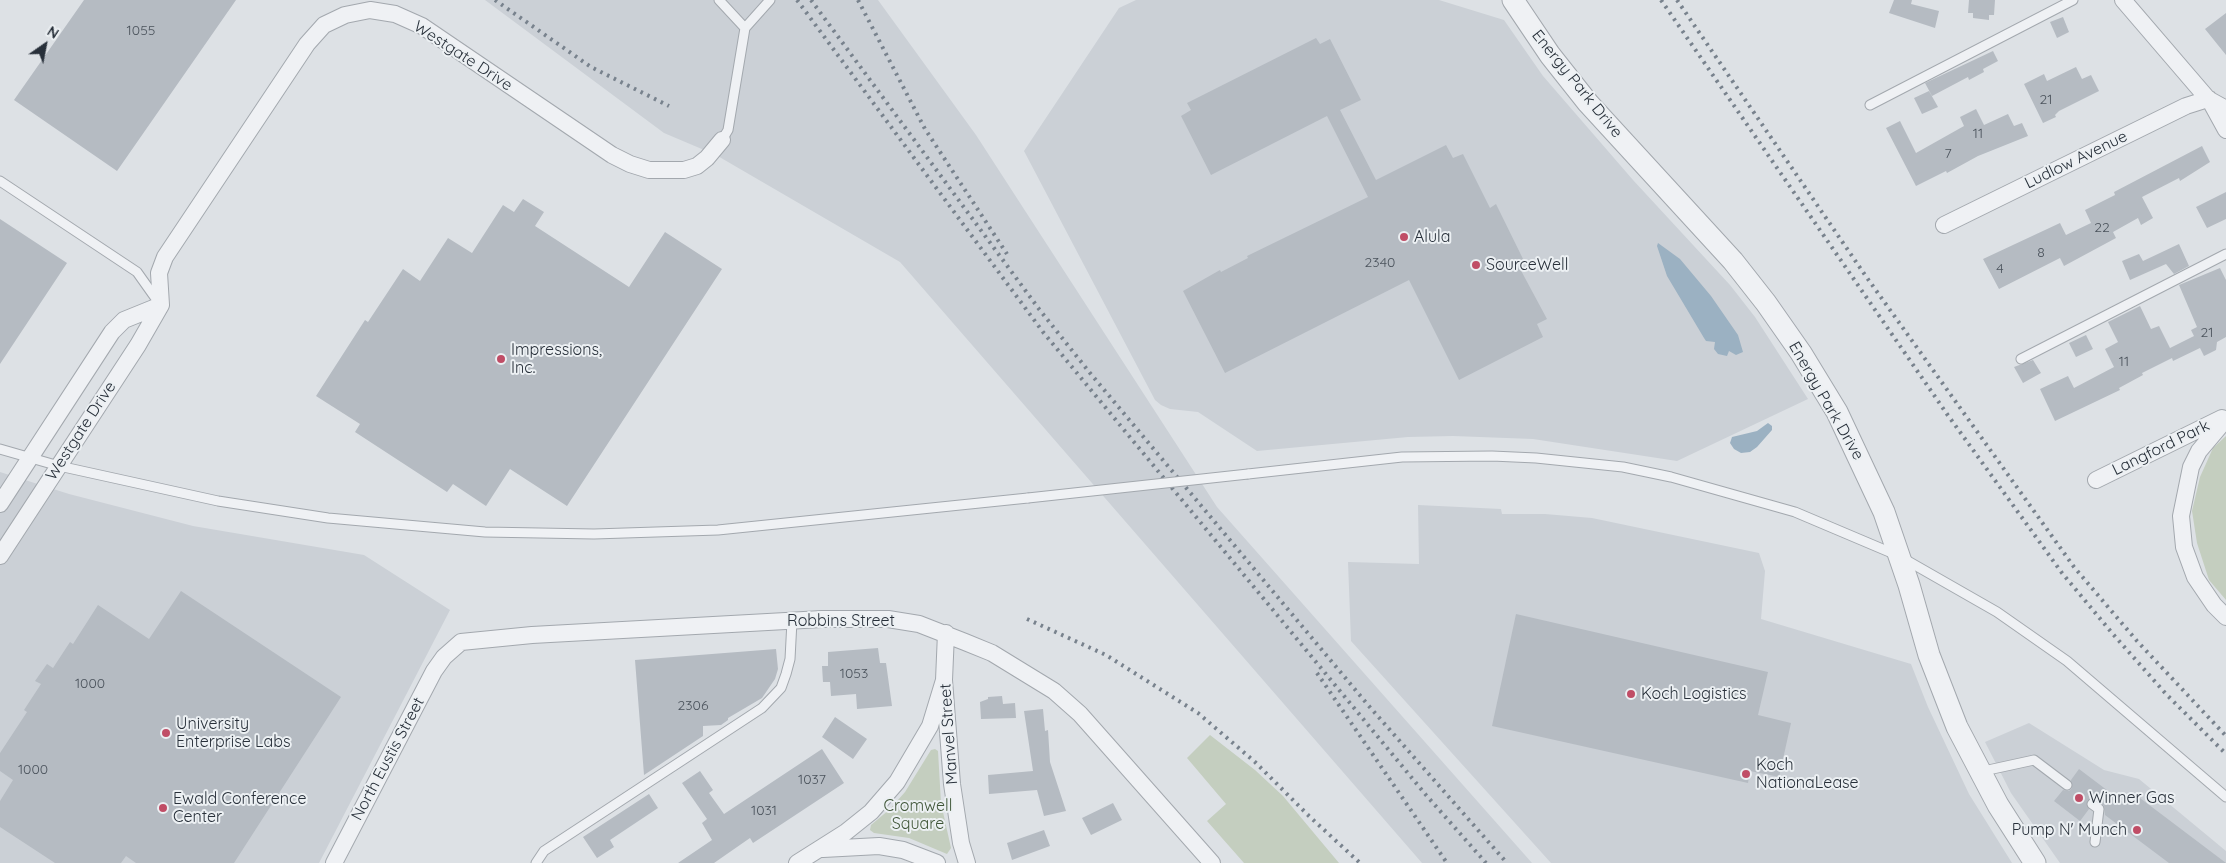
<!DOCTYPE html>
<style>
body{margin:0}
#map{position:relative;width:2226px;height:863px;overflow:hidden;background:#dde1e5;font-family:Quicksand,sans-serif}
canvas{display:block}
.north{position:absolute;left:20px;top:20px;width:50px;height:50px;-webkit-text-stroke:4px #ecf0f3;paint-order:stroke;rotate:33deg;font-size:14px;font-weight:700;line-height:20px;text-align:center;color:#28303a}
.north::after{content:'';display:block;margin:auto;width:18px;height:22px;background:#28303a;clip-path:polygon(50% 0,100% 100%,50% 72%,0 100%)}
</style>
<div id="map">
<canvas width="2226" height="863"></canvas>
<div class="north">N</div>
</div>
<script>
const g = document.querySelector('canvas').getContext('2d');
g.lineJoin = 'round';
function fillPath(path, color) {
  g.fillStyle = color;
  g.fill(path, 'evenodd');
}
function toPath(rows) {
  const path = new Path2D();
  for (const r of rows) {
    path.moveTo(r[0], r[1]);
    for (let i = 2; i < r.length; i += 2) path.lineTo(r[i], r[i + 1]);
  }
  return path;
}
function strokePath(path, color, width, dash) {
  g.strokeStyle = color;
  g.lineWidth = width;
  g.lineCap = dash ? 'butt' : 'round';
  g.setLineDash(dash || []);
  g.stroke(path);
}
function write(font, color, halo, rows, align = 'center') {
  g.font = font + ' Quicksand,sans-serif';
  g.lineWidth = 4;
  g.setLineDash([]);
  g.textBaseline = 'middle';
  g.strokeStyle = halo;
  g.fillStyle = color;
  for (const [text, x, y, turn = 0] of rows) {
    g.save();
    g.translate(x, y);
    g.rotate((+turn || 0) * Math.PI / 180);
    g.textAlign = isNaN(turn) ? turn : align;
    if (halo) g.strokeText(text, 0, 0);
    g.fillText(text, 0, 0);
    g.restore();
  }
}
fillPath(toPath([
 [485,0,878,0,976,135,1217,507,1532,863,1422,863,900,262,716,155,664,133],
 [1136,0,1439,0,1504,20,1543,76,1633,180,1730,285,1755,317,1808,399,1677,461,1533,439,1453,436,1408,437,1257,451,1198,412,1170,409,1161,405,1155,400,1024,151,1119,8],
 [0,472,69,494,193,526,364,555,450,610,319,863,0,863],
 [1418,505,1501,509,1502,514,1545,514,1592,518,1759,553,1765,571,1761,619,1911,664,1928,707,1969,794,2012,863,1551,863,1351,641,1348,562,1419,564],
 [2029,723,2104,770,2139,779,2226,851,2226,863,2060,863,2011,793,1985,742]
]), '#cbd0d6');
fillPath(toPath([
 [2226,436,2226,600,2209,580,2197,543,2192,511,2200,477,2213,448],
 [1210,735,1255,770,1283,796,1339,863,1244,863,1207,821,1226,804,1187,758],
 [935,749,938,751,941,803,951,848,947,854,909,838,874,833,870,830,871,825,890,809,905,792,931,750]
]), '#c4cebf');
fillPath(toPath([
 [1658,243,1680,259,1711,296,1738,335,1743,352,1736,355,1729,351,1727,356,1718,354,1714,349,1715,342,1706,341,1704,338,1667,276,1657,246],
 [1768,423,1772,426,1772,430,1757,447,1750,452,1741,453,1734,449,1730,443,1732,437,1757,431]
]), '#9bb1c2');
fillPath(toPath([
 [84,0,236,0,117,171,14,100],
 [1894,0,1912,0,1911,4,1939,11,1935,28,1889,13],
 [1969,0,1995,0,1994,15,1989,15,1989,20,1973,18,1973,13,1968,13],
 [2226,13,2226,55,2205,29],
 [2063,17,2069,32,2057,38,2050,22],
 [1316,38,1320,44,1330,39,1361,100,1340,110,1376,180,1446,145,1453,158,1463,154,1490,208,1496,204,1524,261,1518,265,1547,319,1537,324,1543,337,1459,380,1409,280,1225,373,1183,291,1220,270,1221,272,1248,258,1247,256,1368,197,1327,116,1211,175,1181,116,1191,110,1187,103],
 [1993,51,1998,61,1983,69,1984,72,1969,80,1968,77,1932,96,1925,83],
 [2076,67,2082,79,2091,75,2099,91,2059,111,2055,115,2056,117,2043,123,2024,84,2044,74,2047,81],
 [1929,91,1938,107,1922,114,1914,98],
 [1976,109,1984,125,2008,114,2014,126,2022,123,2028,136,1978,156,1947,173,1946,171,1916,186,1886,128,1900,121,1916,153,1964,126,1960,117],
 [2202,146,2210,162,2180,181,2179,178,2142,197,2153,218,2141,225,2138,218,2113,232,2116,238,2064,266,2060,258,1999,289,1983,259,2060,223,2066,235,2091,223,2085,210,2115,195,2114,192],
 [2226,192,2226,219,2207,228,2196,207],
 [523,199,544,212,535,226,629,287,665,232,722,269,567,506,510,469,486,506,453,484,447,492,355,432,360,424,316,396,365,320,368,322,403,269,420,281,448,238,472,253,503,205,514,212],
 [0,219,67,263,0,364],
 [2179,244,2189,266,2174,274,2166,264,2130,280,2122,261,2139,254,2143,261],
 [2220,268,2226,280,2226,337,2217,342,2216,350,2204,356,2200,348,2173,361,2172,358,2142,373,2143,375,2119,388,2120,390,2055,421,2040,389,2068,376,2074,388,2114,367,2105,349,2118,342,2108,322,2140,306,2151,329,2159,326,2170,348,2194,336,2191,330,2197,327,2179,285],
 [2086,335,2093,349,2076,357,2069,343],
 [2033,360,2041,373,2023,383,2014,367],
 [181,591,341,697,234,863,136,863,126,856,121,863,55,863,0,827,0,801,13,780,0,771,0,753,27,712,24,710,41,684,35,681,47,664,53,668,70,642,73,644,98,605,149,639],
 [1516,614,1768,672,1758,715,1791,723,1779,777,1750,771,1748,783,1492,726],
 [878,648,880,663,886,663,892,706,857,709,856,694,831,696,830,682,823,682,822,666,828,666,828,652],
 [776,649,778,669,775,679,762,698,728,718,728,720,721,725,703,726,703,736,644,775,635,660],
 [1002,696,1003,704,1015,703,1016,718,981,719,980,702,988,699,988,697],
 [1043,709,1045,731,1048,730,1050,762,1066,811,1044,816,1037,790,989,794,988,775,1033,771,1024,711],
 [835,717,867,739,853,759,822,737],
 [822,749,844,783,753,843,750,838,714,863,678,863,712,840,702,823,707,819,682,783,700,771,713,790,709,793,724,814],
 [2079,769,2124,803,2132,792,2226,863,2169,863,2105,815,2104,806,2093,798,2087,801,2089,809,2080,821,2054,801,2063,790,2069,791,2072,788,2071,780],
 [649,794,658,808,610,840,614,847,597,858,583,837],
 [1113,803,1122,820,1091,835,1082,818],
 [1044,830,1050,846,1012,860,1007,843]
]), '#b5bbc2');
const service = toPath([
 [719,0,745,28],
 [1870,105,2073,0],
 [722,140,728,130,745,28,770,0],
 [0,181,137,272,159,303],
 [2021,359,2226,254],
 [0,449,59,466,218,501,328,518,485,532,594,534,718,530,1028,498],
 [1248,474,1402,457,1492,456,1536,458,1623,467,1671,477,1795,512,1899,556,1997,612,2067,661,2226,797],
 [1979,772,2034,760,2067,785],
 [2092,804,2099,809,2095,842],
 [536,863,544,851,762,708,781,688,786,674,790,659,792,621]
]);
const minor = toPath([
 [2123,0,2208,99,2226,109],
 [2209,99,2226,130],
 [1944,225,2186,106,2208,99],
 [2226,419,2199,451,2191,467,2181,516,2184,547,2195,577,2214,605,2226,617],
 [2096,480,2222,418],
 [0,504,112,332,124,320,161,305],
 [0,556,138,345,161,305,159,273,165,257,307,44,324,25,345,15,370,10,395,14,422,26,612,155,630,164,649,170,684,170,697,166,707,158,722,140],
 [946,633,944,680,952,784,961,843,967,863],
 [823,849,879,846,903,850,937,863],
 [334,863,434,671,444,657,461,642,532,635,822,619,888,619,919,624,965,642,992,653,1054,691,1080,714,1212,863],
 [797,863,846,832,871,812,897,782,930,726,944,680]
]);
const tertiary = toPath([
 [1513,0,1550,55,1588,103,1733,261,1766,303,1801,353,1837,412,1884,512,1909,585,1929,655,1957,727,1998,805,2035,863]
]);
strokePath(service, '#a3a8ae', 11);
strokePath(minor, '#a3a8ae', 18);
strokePath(tertiary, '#a3a8ae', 23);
strokePath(service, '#eff1f4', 9);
strokePath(minor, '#eff1f4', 16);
strokePath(tertiary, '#eff1f4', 21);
strokePath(toPath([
 [495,0,591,67,669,106],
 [797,0,1043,332,1426,795,1486,863],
 [811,0,1039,309,1090,373,1368,705,1507,863],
 [858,0,925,129,1007,254],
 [1661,0,1947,414,2062,573,2112,633,2166,694,2226,754],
 [1677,0,1865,275,2074,567,2137,641,2226,736],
 [1027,619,1106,655,1198,713,1255,762,1309,816,1360,863],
 [1317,673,1447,863]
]), '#78828d', 4, [2.5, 5]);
const serviceBridge = toPath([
 [1028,498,1248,474]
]);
strokePath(serviceBridge, '#a3a8ae', 11, []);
strokePath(serviceBridge, '#eff1f4', 9);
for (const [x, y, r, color] of [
 [1404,237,5,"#c04d66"],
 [1476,265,5,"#c04d66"],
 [501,359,5,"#c04d66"],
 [1631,694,5,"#c04d66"],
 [166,733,5,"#c04d66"],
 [1746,774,5,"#c04d66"],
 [2079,798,5,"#c04d66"],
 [163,808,5,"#c04d66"],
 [2137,830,5,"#c04d66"]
]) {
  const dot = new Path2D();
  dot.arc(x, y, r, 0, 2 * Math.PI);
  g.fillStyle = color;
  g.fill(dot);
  strokePath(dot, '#ecf0f3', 2);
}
write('14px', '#4b535c', null, [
 ["1055",141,31],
 ["21",2046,100],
 ["11",1978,134],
 ["7",1948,154],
 ["22",2102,228],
 ["8",2041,253],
 ["2340",1380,263],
 ["4",2000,269],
 ["21",2207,333],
 ["11",2124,362],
 ["1053",854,674],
 ["1000",90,684],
 ["2306",693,706],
 ["1000",33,770],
 ["1037",812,780],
 ["1031",764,811]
]);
write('16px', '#28303a', '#ecf0f3', [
 ["Westgate Drive",463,56,33],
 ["Energy Park Drive",1577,84,51],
 ["Ludlow Avenue",2076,160,-26],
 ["Energy Park Drive",1826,401,60],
 ["Westgate Drive",81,431,-57],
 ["Langford Park",2161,448,-26],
 ["Robbins Street",841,621],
 ["Manvel Street",949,734,-94],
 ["North Eustis Street",388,759,-62]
]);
write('16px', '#28303a', '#ecf0f3', [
 ["Alula",1414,237],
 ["SourceWell",1486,265],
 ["Impressions,",511,350],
 ["Inc.",511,368],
 ["Koch Logistics",1641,694],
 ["University",176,724],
 ["Enterprise Labs",176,742],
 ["Koch",1756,765],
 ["NationaLease",1756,783],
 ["Winner Gas",2089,798],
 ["Ewald Conference",173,799],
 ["Center",173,817],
 ["Pump N' Munch",2127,830,"right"]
], 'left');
write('16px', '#3f5537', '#ecf0f3', [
 ["Cromwell",918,806],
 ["Square",918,824]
]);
</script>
